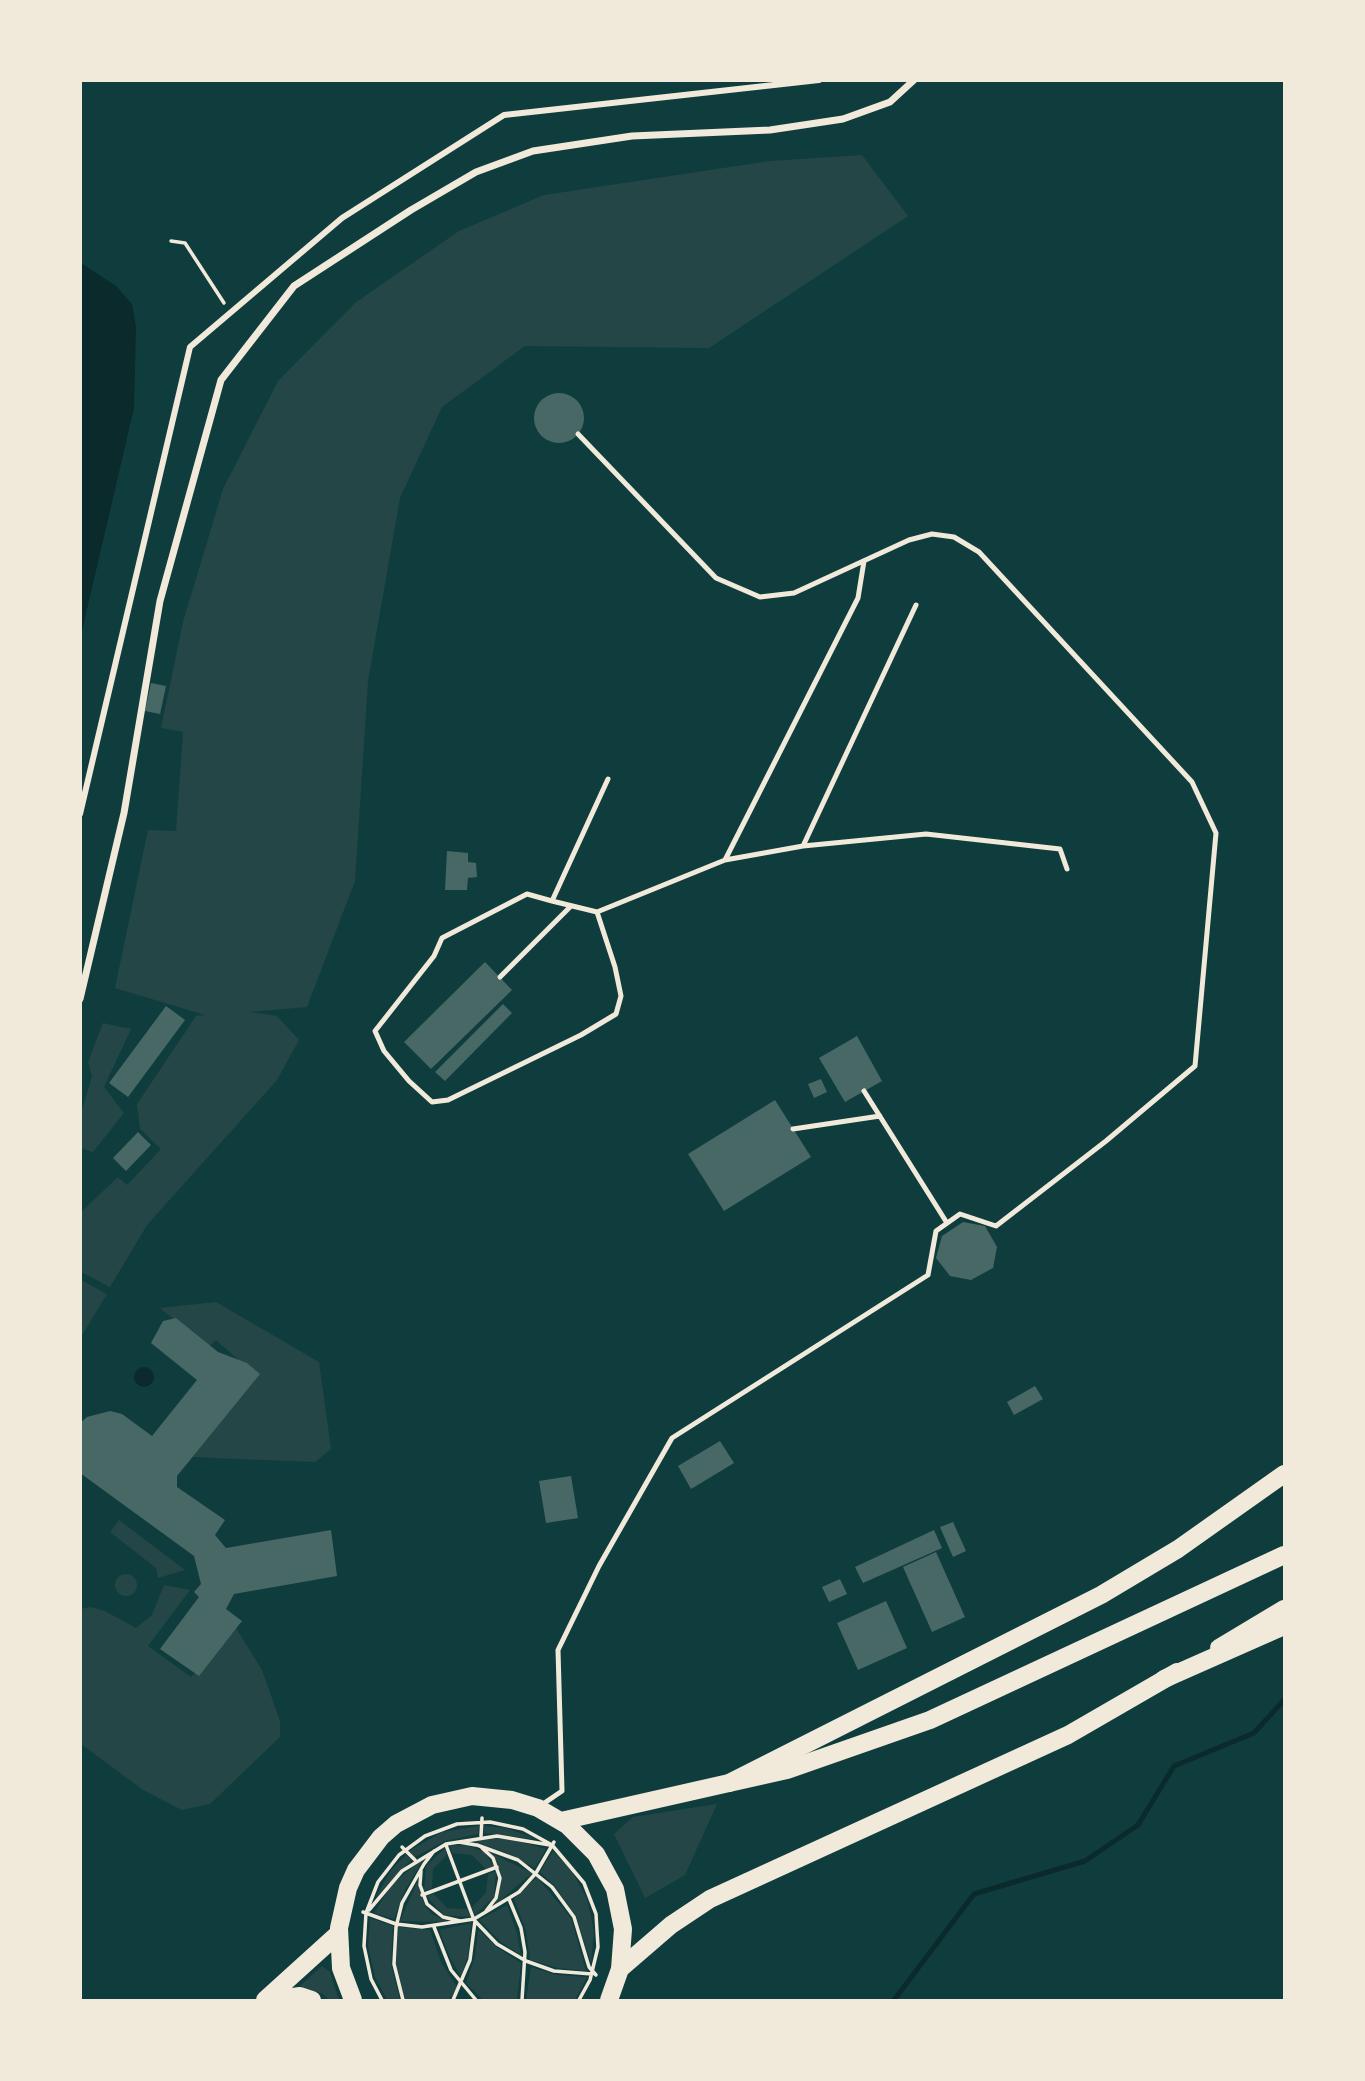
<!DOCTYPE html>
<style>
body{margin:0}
#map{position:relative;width:1365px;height:2081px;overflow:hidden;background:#0f3d3e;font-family:Jost,sans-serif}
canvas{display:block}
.frame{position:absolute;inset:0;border:82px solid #f1e9da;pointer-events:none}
</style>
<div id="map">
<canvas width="1365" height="2081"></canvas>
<div class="frame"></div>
</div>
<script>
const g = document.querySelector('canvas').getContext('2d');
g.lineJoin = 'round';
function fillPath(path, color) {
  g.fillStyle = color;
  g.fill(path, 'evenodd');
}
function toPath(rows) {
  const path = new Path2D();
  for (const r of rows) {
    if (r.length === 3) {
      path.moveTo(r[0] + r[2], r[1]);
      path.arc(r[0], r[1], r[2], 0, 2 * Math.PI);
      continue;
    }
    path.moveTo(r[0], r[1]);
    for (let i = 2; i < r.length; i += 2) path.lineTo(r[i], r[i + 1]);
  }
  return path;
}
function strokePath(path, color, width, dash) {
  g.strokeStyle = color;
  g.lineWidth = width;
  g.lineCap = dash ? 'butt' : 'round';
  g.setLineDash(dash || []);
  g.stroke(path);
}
fillPath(toPath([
 [862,155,908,216,709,348,525,346,442,407,400,498,368,681,355,881,307,1007,249,1012,277,1016,299,1040,277,1080,147,1225,110,1287,81,1272,81,1212,118,1177,127,1185,161,1149,140,1129,137,1104,196,1016,205,1015,115,988,148,830,176,831,183,732,161,728,183,622,223,489,278,381,355,303,459,231,544,195,770,161],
 [103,1023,131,1029,104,1087,124,1113,93,1152,81,1148,81,1113,92,1076,88,1062],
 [81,1280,107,1294,81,1337],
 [216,1302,319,1362,331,1449,315,1462,190,1457,251,1371,216,1340,208,1348,160,1308],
 [119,1520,185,1570,158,1578,156,1568,110,1532],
 [126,1585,11],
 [164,1585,190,1590,148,1646,191,1677,236,1628,262,1670,280,1721,280,1737,210,1804,182,1810,143,1790,81,1744,80,1609,91,1607,105,1611,136,1628,152,1615],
 [717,1804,685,1875,645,1898,614,1834,633,1817],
 [479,1826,478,1834,445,1841,415,1857,409,1851,442,1832],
 [484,1826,506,1828,536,1839,484,1833],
 [497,1838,514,1840,546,1849,535,1868,507,1853,471,1840],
 [466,1845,484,1852,494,1866,486,1869,472,1855,452,1853,450,1846],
 [445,1848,447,1855,433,1869,432,1888,424,1891,426,1866],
 [553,1851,572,1871,587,1899,594,1931,591,1963,576,1916,554,1885,540,1872],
 [491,1853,532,1873,495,1905,502,1877],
 [406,1855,411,1860,375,1898,391,1870],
 [425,1857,405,1890,394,1919,374,1913,392,1884],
 [496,1871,494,1897,475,1915,472,1907,486,1893,488,1874],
 [537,1877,571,1918,586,1971,558,1968,530,1960,526,1931,514,1899],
 [418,1880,425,1906,432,1914,448,1922,400,1921],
 [434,1894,447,1908,467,1909,470,1917,444,1915,426,1896],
 [507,1905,517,1933,521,1955,502,1943,479,1920],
 [370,1918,393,1926,391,1964,400,2000,387,2000,375,1977,368,1946],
 [471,1923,468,1956,461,1977,450,1958,439,1930],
 [398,1927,430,1930,441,1962,457,1987,449,2000,405,2000,396,1964],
 [478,1929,498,1948,521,1963,517,2000,483,2000,466,1983,475,1957],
 [322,1966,330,1972,339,2000,329,2000,323,1994,300,1986],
 [531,1967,556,1975,587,1977,575,2000,526,2000]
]), '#244646');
fillPath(toPath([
 [81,263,116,286,132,304,136,327,134,408,81,635],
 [144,1377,10]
]), '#0a2a2b');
strokePath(toPath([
 [894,2000,974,1894,1085,1861,1138,1825,1174,1766,1254,1733,1284,1700]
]), '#0a2a2b', 5);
fillPath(toPath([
 [559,418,25],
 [151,683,166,686,160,714,145,711],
 [447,851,468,853,468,862,476,863,477,877,468,878,467,890,445,890],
 [485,962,512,990,431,1069,404,1042],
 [503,1004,512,1013,445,1081,435,1072],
 [166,1006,185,1020,128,1097,109,1083],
 [857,1036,882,1081,845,1102,819,1058],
 [821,1079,827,1092,814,1098,808,1084],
 [775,1100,811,1157,724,1211,688,1154],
 [138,1132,151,1145,126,1171,113,1158],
 [963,1222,985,1226,997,1247,993,1268,971,1280,950,1276,936,1258,942,1236],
 [176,1318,218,1352,247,1363,260,1374,177,1476,177,1487,225,1520,215,1535,226,1548,331,1530,337,1576,234,1594,226,1609,242,1621,199,1676,160,1649,199,1597,194,1592,201,1584,194,1556,80,1473,80,1423,87,1417,110,1411,122,1414,152,1436,197,1380,151,1343,163,1321],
 [1035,1386,1043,1399,1014,1415,1007,1402],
 [720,1441,734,1463,691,1489,678,1466],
 [571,1476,578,1518,546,1523,539,1481],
 [953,1522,966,1551,953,1557,940,1527],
 [934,1530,942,1548,863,1583,855,1567],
 [936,1552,965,1617,932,1632,903,1567],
 [840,1579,847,1594,829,1602,822,1587],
 [886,1601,907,1648,858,1670,837,1623]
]), '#486865');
strokePath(toPath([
 [171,241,185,243,224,303],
 [481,1836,482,1818],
 [459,1842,476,1845],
 [446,1845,474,1920],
 [477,1845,518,1860,552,1887,574,1917,589,1967,596,1975],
 [402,1847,415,1860],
 [482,1848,493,1858,500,1878,496,1898,486,1911],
 [424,1864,434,1851],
 [421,1871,420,1885,427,1904,443,1917,460,1921],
 [422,1895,497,1867],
 [509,1899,521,1928,525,1952,522,2000],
 [369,1910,402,1871,446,1844,497,1836,550,1845],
 [363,1912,396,1924,422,1927,474,1919,519,1892,536,1873,554,1842],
 [434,1927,451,1970,476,2000],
 [382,2000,371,1979,364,1946,366,1913,378,1882,399,1855,425,1836,457,1824,490,1822,523,1829,552,1845,584,1883,596,1914,598,1947,590,1980,579,2000],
 [403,2000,394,1964,396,1927,402,1903,424,1864],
 [453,2000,470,1960,475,1921,497,1944,526,1961,554,1971,592,1974]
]), '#f1e9da', 3.5);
strokePath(toPath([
 [608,779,552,901,597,912,725,860,803,846,926,834,1060,849,1067,869],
 [803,846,916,605],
 [725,860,858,598,864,561],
 [552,901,527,894,442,938,434,956,375,1031,384,1051,409,1081,432,1102,448,1100,581,1035,616,1014,621,996,615,967,597,912],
 [500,977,571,906],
 [864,1091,947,1223],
 [793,1129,880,1116],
 [540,1806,562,1791,558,1650,599,1566,672,1438,928,1275,936,1231,960,1214,996,1226,1106,1141,1195,1066,1216,833,1192,782,979,552,954,537,932,534,909,540,794,593,760,597,716,578,578,434]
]), '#f1e9da', 5);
strokePath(toPath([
 [80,814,190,347,342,218,504,115,819,80]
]), '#f1e9da', 6);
strokePath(toPath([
 [80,999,124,813,160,601,221,380,294,286,411,210,476,172,533,151,632,136,770,130,843,119,890,102,914,80]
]), '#f1e9da', 7);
strokePath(toPath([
 [1219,1648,1284,1609],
 [561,1821,729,1783,1101,1595,1178,1549,1284,1474],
 [620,1969,671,1925,710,1899,1068,1735,1177,1672],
 [265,2000,339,1933],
 [271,2000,300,1996,312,2000],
 [353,2000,341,1968,339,1928,348,1888,356,1870,381,1837,396,1824,432,1805,472,1796,512,1800,538,1808,567,1825,596,1854,615,1889,623,1929,620,1969,609,2000]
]), '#f1e9da', 18);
strokePath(toPath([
 [1164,1679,1284,1626],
 [729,1783,787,1770,930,1720,1284,1555]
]), '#f1e9da', 18);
</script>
